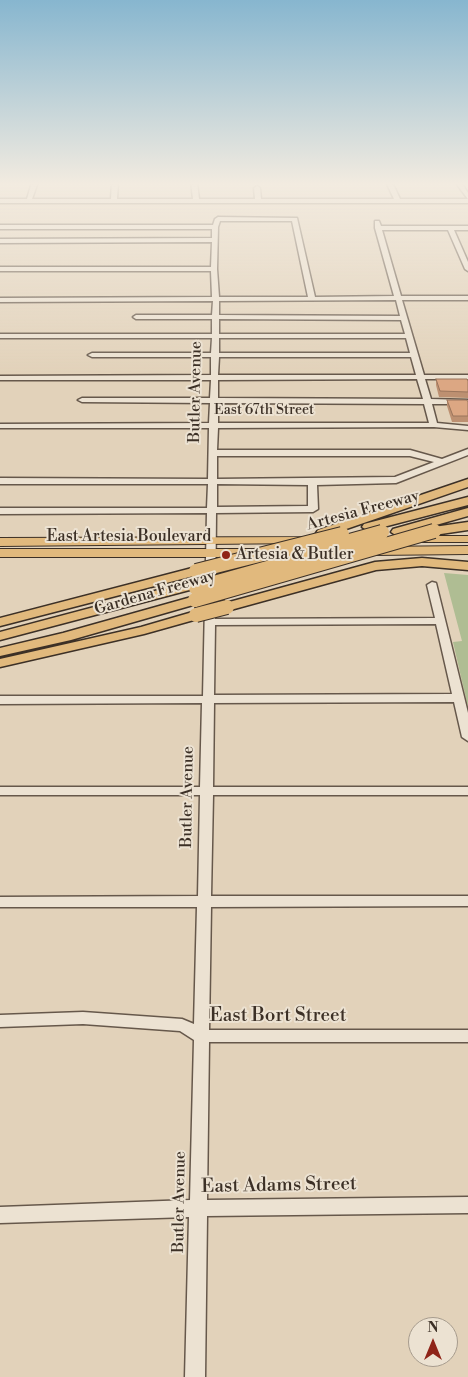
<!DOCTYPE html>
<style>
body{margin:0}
#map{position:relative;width:468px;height:1377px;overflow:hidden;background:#e2d2ba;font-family:"Libre Bodoni",serif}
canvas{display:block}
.north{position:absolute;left:408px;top:1317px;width:50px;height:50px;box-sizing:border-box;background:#ece2d2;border:1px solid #a69b8d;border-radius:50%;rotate:0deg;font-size:14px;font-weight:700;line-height:20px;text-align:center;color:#3c3026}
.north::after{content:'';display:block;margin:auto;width:18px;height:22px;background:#8f2418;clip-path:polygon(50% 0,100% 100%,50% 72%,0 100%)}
</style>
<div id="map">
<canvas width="468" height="1377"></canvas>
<div class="north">N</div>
</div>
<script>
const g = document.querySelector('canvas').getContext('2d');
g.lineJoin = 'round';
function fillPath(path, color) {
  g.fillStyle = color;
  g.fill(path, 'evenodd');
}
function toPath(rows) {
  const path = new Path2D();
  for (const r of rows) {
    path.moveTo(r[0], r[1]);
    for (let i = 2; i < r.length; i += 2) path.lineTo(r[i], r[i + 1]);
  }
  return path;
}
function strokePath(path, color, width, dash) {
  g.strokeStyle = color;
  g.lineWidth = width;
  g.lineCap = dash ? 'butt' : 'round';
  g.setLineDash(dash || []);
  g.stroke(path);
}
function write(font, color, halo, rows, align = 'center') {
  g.font = font + ' "Libre Bodoni",serif';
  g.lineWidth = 4;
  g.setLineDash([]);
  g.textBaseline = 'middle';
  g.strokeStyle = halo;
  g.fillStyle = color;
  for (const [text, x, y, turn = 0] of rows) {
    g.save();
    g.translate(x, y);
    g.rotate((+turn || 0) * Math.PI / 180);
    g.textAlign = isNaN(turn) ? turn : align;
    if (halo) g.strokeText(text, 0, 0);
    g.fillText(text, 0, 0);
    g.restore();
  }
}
fillPath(toPath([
 [444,573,468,575,468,707,453,642,462,641]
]), '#afbd93');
const minor = toPath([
 [32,182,38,182,32,199,111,199,112,182,118,182,117,199,193,199,191,182,197,182,199,199,255,199,254,188,257,186,260,188,261,199,394,199,386,182,392,182,400,199,468,199,468,203,0,203,0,199,27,199,32,182],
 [455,182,461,182,468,193,468,199,455,182],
 [218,217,297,218,315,297,394,296,375,228,375,221,379,221,381,226,468,226,468,230,454,230,468,262,468,271,465,269,448,230,382,230,401,296,468,296,468,300,402,300,424,375,468,375,468,379,425,379,431,399,468,400,468,404,432,404,437,423,468,426,468,430,434,427,218,428,217,450,410,450,442,459,468,449,468,455,396,483,317,485,318,509,313,512,216,513,215,619,435,618,427,585,432,582,436,583,468,713,468,741,462,737,454,702,214,703,213,787,468,787,468,795,213,795,211,896,468,896,468,906,211,907,209,1030,468,1030,468,1042,209,1042,207,1200,468,1197,468,1213,207,1216,205,1377,185,1377,189,1217,0,1223,0,1207,190,1200,194,1040,180,1031,83,1024,0,1027,0,1015,83,1012,182,1019,194,1024,197,907,0,907,0,897,198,896,200,795,0,795,0,787,200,787,202,703,0,704,0,696,203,696,207,513,0,514,0,508,207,508,208,484,0,484,0,478,208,479,209,428,0,428,0,424,209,423,210,403,82,402,78,400,82,398,210,398,211,380,0,380,0,376,211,375,211,357,92,357,88,355,92,353,211,353,212,338,0,338,0,334,212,334,212,319,136,319,133,317,136,315,212,315,213,301,0,302,0,298,212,297,211,271,0,271,0,267,211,267,212,242,0,243,0,239,212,238,212,229,0,229,0,225,213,225,215,219,218,217],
 [220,221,292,221,308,297,219,297,217,269,218,227,220,221],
 [396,300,400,316,219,315,219,301,396,300],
 [219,319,401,320,405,334,219,334,219,319],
 [219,338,406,338,410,353,219,353,219,338],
 [219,357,411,357,416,375,218,375,219,357],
 [417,379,423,399,218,398,218,380,417,379],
 [218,403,424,404,429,423,218,423,218,403],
 [217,456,410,456,434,462,395,477,217,479,217,456],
 [217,484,308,485,308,506,217,507,217,484],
 [436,624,452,694,214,695,215,625,436,624]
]);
const major = toPath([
 [411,536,468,536,468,542,407,542,405,540,411,536],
 [304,537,308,539,310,541,308,543,0,546,0,538,304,537],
 [468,546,468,554,373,555,367,551,373,547,468,546],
 [0,549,257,549,263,553,257,557,0,557,0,549]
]);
const highway = toPath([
 [468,479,468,487,326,536,322,537,316,533,318,530,468,479],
 [468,497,468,505,368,531,362,527,364,524,468,497],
 [468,508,468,516,397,536,391,532,393,529,468,508],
 [468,522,468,530,434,535,428,531,434,527,468,522],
 [422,558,468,562,468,570,422,566,376,570,227,611,220,607,222,604,375,562,422,558],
 [196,567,203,571,201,574,0,626,0,618,196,567],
 [196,580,201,581,203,584,201,587,0,640,0,632,196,580],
 [195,596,202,600,200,603,71,640,0,656,0,648,63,633,195,596],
 [196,611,201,612,203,615,201,618,144,634,0,667,0,659,141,627,196,611]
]);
strokePath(minor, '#66584b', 3);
strokePath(major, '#3c3026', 2);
strokePath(highway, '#3c3026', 3);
fillPath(minor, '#ece2d2');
fillPath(major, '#e1b97d');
fillPath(highway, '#e1b97d');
const highwayBridge = toPath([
 [328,547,382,532],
 [196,571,342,534],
 [196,588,339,548],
 [195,600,434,531],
 [196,615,227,607]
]);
strokePath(highwayBridge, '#3c3026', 16, []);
strokePath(highwayBridge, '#e1b97d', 14);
fillPath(toPath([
 [436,379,468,381,468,398,439,397,436,385],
 [447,400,468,402,468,422,452,422,447,406]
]), '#bd9071');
const building = toPath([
 [436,379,467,379,468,381,468,392,440,391,436,379],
 [447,400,467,400,468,402,468,416,453,416,447,400]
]);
fillPath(building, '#dca783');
strokePath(building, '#9a755c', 1);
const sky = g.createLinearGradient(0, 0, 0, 375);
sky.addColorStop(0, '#87b6cf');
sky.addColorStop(0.49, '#f2ebe0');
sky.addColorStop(1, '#f2ebe000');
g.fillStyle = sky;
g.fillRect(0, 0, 468, 375);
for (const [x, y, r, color] of [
 [226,555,5,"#8f2418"]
]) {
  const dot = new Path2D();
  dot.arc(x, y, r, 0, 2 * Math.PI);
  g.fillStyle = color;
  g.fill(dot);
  strokePath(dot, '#ece2d2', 2);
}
write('14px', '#3c3026', '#ece2d2', [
 ["East 67th Street",264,411]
]);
write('16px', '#3c3026', '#ece2d2', [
 ["Butler Avenue",196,392,-89],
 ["Artesia Freeway",363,511,-15],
 ["East Artesia Boulevard",129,537],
 ["Gardena Freeway",155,593,-16],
 ["Butler Avenue",188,797,-89],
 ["Butler Avenue",180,1202,-89]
]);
write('16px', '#3c3026', '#ece2d2', [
 ["Artesia & Butler",236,555]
], 'left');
write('19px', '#3c3026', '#ece2d2', [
 ["East Bort Street",278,1016],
 ["East Adams Street",279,1186,-1]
]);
</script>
